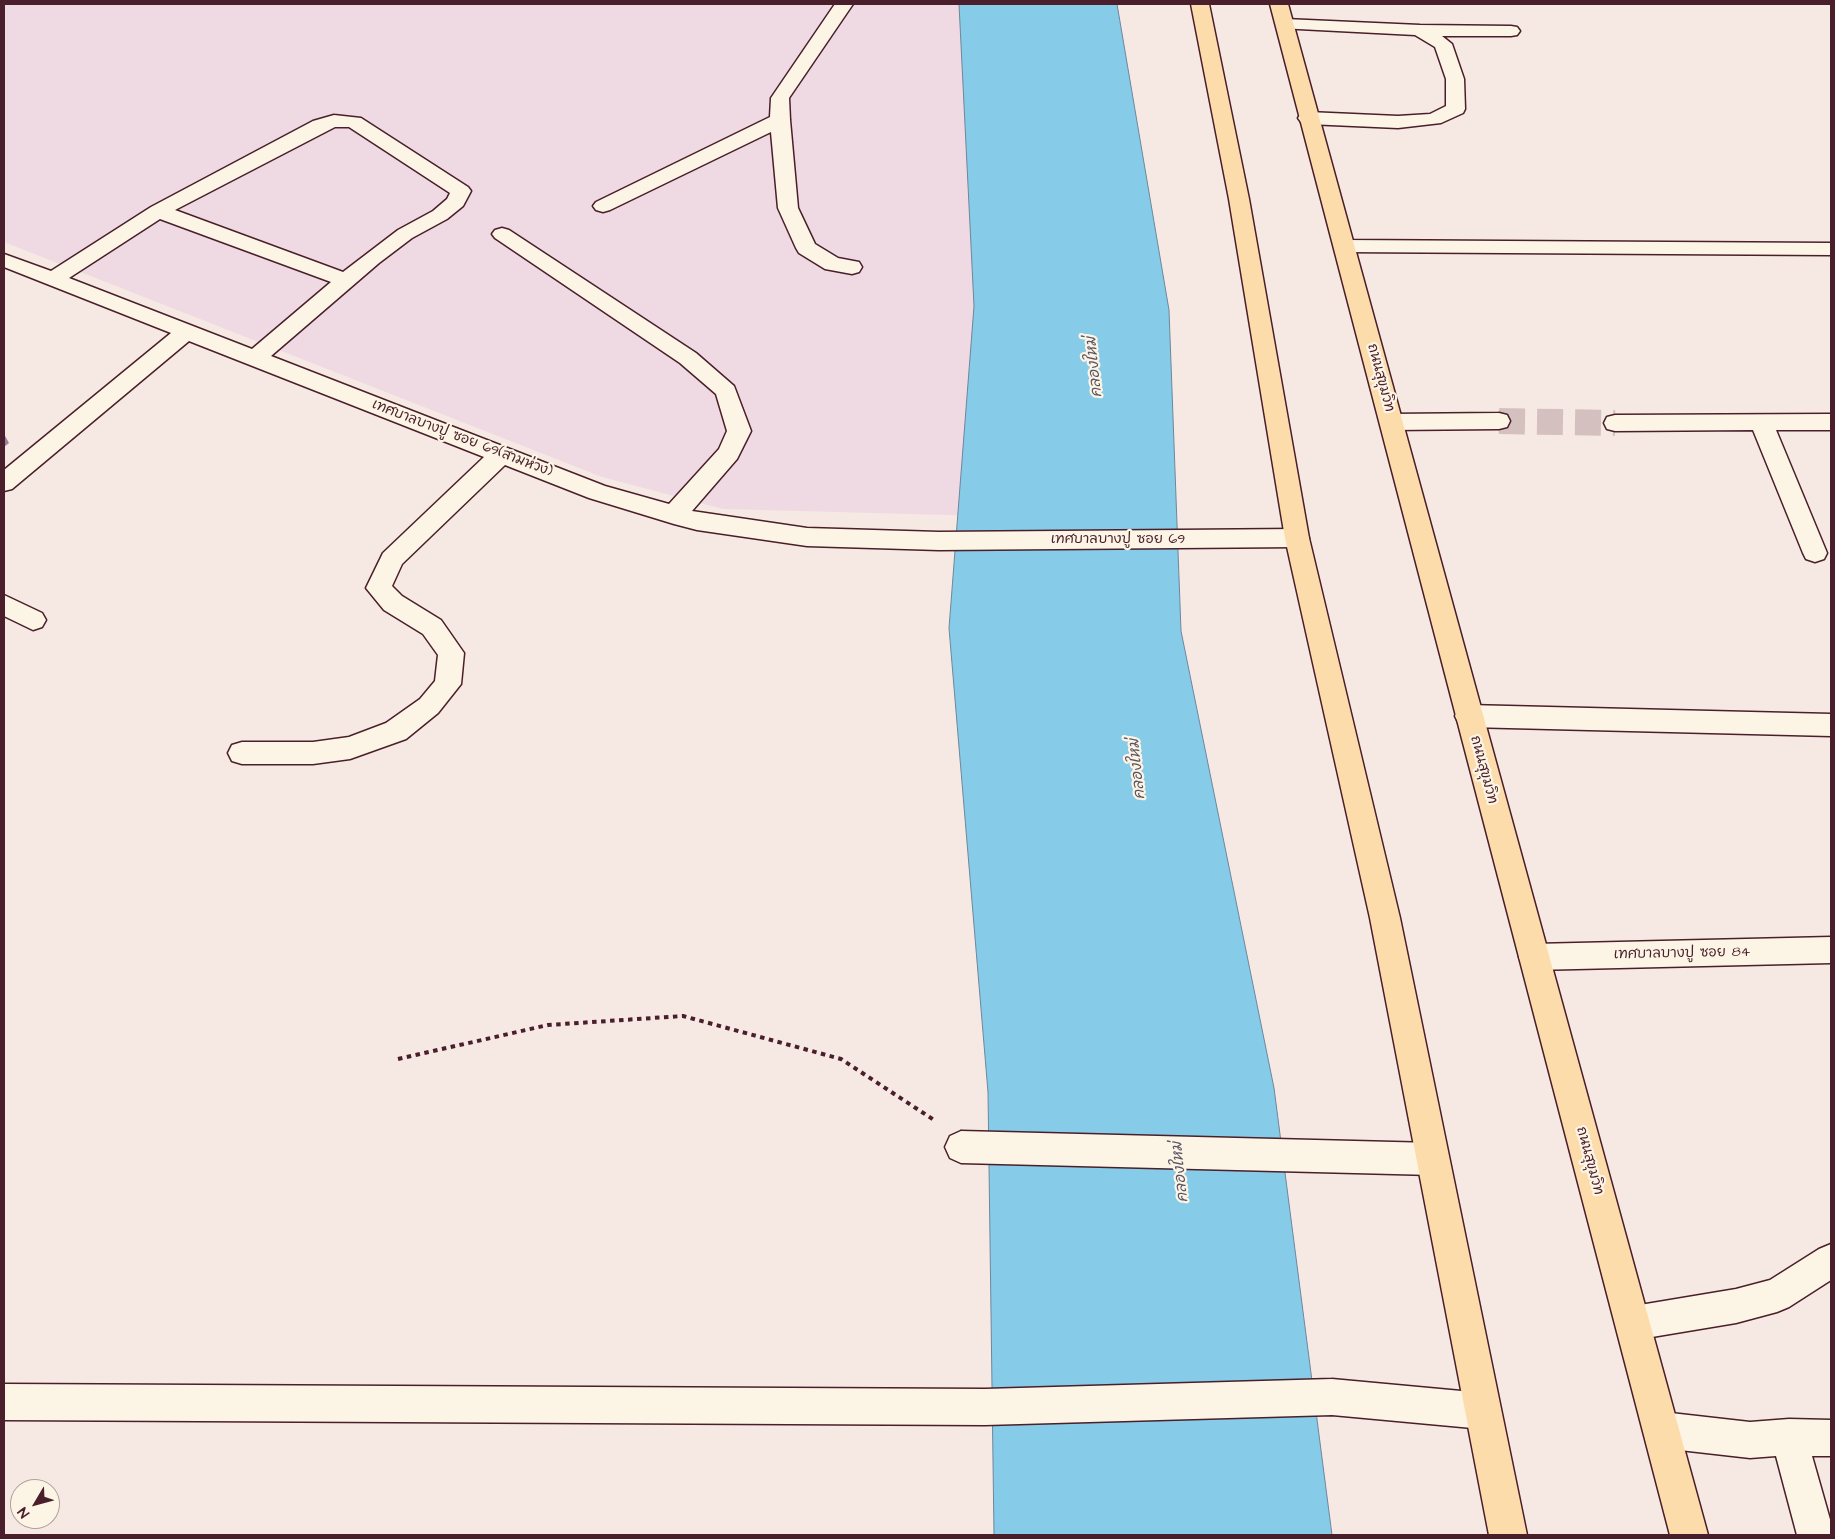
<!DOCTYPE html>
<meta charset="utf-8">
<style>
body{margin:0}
#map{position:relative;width:1835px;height:1539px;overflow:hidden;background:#f6e9e4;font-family:"Architects Daughter",sans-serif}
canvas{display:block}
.frame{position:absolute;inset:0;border:5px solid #4a1f2b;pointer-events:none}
.north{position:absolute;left:10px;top:1479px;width:50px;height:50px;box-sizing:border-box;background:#fcf5e5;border:1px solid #b59f9b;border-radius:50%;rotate:233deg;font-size:14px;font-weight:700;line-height:20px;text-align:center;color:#4a1f2b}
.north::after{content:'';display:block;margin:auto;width:18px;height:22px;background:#4a1f2b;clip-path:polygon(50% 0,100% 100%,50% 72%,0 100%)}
</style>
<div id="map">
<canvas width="1835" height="1539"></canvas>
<div class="frame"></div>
<div class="north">N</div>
</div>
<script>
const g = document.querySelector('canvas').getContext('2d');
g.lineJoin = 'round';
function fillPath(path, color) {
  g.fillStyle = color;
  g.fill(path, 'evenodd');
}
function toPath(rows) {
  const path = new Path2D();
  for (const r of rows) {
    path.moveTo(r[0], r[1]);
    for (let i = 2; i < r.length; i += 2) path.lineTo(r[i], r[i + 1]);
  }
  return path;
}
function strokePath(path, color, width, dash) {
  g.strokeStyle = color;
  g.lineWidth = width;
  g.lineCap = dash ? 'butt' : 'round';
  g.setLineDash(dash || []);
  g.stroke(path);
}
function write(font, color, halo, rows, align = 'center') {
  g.font = font + ' "Architects Daughter","Playpen Sans Thai",sans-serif';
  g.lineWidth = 4.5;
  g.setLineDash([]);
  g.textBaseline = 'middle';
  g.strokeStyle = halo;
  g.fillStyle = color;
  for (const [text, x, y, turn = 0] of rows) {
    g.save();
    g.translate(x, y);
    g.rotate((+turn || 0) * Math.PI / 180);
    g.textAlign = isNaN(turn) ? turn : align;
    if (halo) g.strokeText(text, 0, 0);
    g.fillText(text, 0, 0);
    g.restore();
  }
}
fillPath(toPath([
 [4,4,961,4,985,516,723,509,602,477,4,242]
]), '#efdae3');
const water = toPath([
 [959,4,1117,4,1169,310,1181,631,1274,1088,1332,1535,994,1535,988,1092,949,628,974,306,959,4]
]);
fillPath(water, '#86cbe7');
strokePath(water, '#6e869c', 1);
strokePath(toPath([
 [1499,421,1615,423]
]), '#d4c1bf', 26, [26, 12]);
const minor = toPath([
 [835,4,853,4,789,98,790,120,798,208,815,244,838,258,859,262,862,267,859,272,852,274,825,269,799,253,796,248,778,208,771,132,610,210,603,212,596,210,593,206,596,202,770,117,771,98,835,4],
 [1285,19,1420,25,1511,26,1517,27,1520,31,1517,35,1511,36,1442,36,1452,44,1464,79,1465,109,1463,113,1441,123,1398,128,1308,124,1301,122,1298,118,1301,114,1308,112,1398,116,1430,114,1446,106,1446,79,1435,47,1415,35,1279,28,1276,24,1279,20,1285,19],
 [334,115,361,118,468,187,471,191,463,206,447,219,412,238,379,263,271,356,605,486,669,504,719,449,727,431,716,394,680,363,495,238,492,234,495,230,502,228,509,230,696,353,734,386,751,431,737,459,692,511,807,528,939,532,1297,529,1306,532,1309,538,1306,544,1297,547,939,550,807,546,697,530,674,524,589,498,505,465,402,564,392,586,402,596,441,620,464,653,461,684,438,713,406,739,350,759,313,764,242,764,232,761,228,753,232,745,242,742,313,742,349,737,386,723,420,699,435,681,438,655,423,634,384,610,366,588,383,553,484,457,189,341,12,489,4,491,4,470,171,333,4,267,4,254,51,271,151,207,313,121,334,115],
 [335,127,349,127,450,193,447,199,433,211,398,230,343,272,175,210,335,127],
 [160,219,331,282,252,349,69,278,160,219],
 [1344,240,1831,243,1831,255,1344,252,1337,251,1334,246,1337,241,1344,240],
 [1499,413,1507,415,1510,421,1507,427,1499,429,1391,430,1383,428,1380,422,1383,416,1391,414,1499,413],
 [1831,414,1831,430,1776,430,1827,553,1824,559,1815,562,1806,559,1803,553,1753,430,1615,431,1607,429,1604,423,1607,417,1615,415,1831,414],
 [4,595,42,613,46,620,42,627,33,630,4,616,4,595],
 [1468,705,1831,714,1831,736,1468,727,1459,724,1455,716,1459,708,1468,705],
 [1831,937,1831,963,1534,970,1523,966,1519,957,1523,948,1534,944,1831,937],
 [961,1131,1433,1143,1445,1148,1449,1159,1445,1170,1433,1175,961,1163,950,1158,945,1147,950,1136,961,1131],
 [1831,1244,1831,1280,1789,1307,1777,1312,1736,1323,1634,1340,1622,1335,1617,1323,1622,1311,1634,1306,1736,1289,1770,1280,1819,1249,1831,1244],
 [1332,1379,1483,1393,1496,1398,1501,1411,1496,1424,1483,1429,1332,1415,985,1425,4,1420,4,1384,985,1389,1332,1379],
 [1662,1412,1750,1422,1789,1419,1831,1420,1831,1456,1812,1456,1831,1523,1831,1535,1797,1535,1776,1456,1750,1458,1662,1448,1649,1443,1644,1430,1649,1417,1662,1412]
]);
const highway = toPath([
 [1191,4,1209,4,1249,199,1309,538,1400,918,1527,1535,1489,1535,1370,918,1285,538,1229,199,1191,4],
 [1270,4,1288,4,1708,1535,1670,1535,1270,4]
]);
strokePath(minor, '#4a1f2b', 3);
strokePath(highway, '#4a1f2b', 3);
strokePath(toPath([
 [398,1059,548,1025,683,1016,841,1059,934,1120]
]), '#4a1f2b', 4, [4.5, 4.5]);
fillPath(minor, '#fcf5e5');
fillPath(highway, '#fddcac');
fillPath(toPath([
 [4,434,9,443,4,447]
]), '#9c819d');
write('14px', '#4a1f2b', '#fcf5e5', [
 ["ถนนสุขุมวิท",1380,378,75],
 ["เทศบาลบางปู ซอย 69(สามห่วง)",462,439,21],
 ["เทศบาลบางปู ซอย 69",1118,540],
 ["ถนนสุขุมวิท",1483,770,75],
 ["เทศบาลบางปู ซอย 84",1682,954,-1],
 ["ถนนสุขุมวิท",1589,1161,75]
]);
write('italic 15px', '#5c5363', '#fcf5e5', [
 ["คลองใหม่",1095,367,-96],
 ["คลองใหม่",1138,769,-96],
 ["คลองใหม่",1181,1172,-96]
]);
</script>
